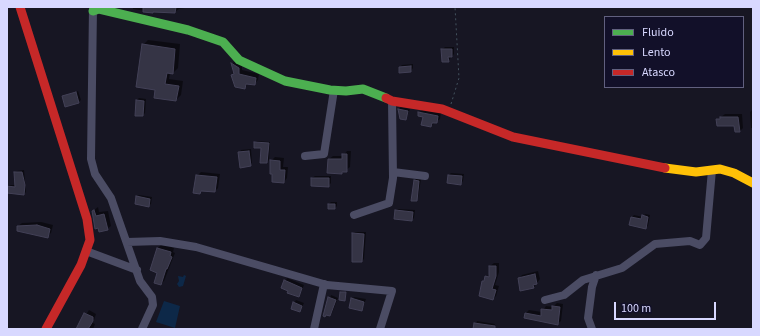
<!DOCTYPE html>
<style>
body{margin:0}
#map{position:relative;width:760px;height:336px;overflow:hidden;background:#171623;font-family:"Source Sans 3",sans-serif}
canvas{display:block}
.frame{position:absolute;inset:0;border:8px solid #d8d8ff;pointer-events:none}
.legend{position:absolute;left:604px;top:16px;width:140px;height:72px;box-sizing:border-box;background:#121029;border:1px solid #61607f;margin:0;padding:5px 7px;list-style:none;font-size:12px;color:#d8d8ff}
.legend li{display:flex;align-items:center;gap:8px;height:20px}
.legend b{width:20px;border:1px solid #61607f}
.scale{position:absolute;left:614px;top:302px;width:102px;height:18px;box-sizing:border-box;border:2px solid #d8d8ff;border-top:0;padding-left:5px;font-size:12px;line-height:14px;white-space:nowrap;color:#d8d8ff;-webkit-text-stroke:3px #121029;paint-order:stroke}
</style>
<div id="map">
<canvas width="760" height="336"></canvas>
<div class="frame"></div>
<ul class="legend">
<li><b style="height:5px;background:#4caf50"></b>Fluido</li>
<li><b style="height:5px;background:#ffc107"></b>Lento</li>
<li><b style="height:5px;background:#c62828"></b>Atasco</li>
</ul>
<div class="scale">100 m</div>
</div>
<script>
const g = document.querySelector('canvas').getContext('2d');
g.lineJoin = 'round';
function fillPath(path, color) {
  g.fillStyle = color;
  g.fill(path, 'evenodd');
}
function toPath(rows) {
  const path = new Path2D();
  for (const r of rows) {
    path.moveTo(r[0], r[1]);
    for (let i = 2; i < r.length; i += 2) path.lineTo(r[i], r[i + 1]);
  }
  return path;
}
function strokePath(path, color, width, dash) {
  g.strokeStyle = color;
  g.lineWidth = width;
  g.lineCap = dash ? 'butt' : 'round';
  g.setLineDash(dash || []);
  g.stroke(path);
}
fillPath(toPath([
 [184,275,186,276,183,286,179,287,177,284,179,281,178,276,183,277],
 [164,301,180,306,175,328,156,322]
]), '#0d2848');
fillPath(toPath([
 [133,7,191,7,179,9,175,12,154,11,153,12,133,9],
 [148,40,180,44,178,68,173,73,170,73,169,79,183,81,181,95,176,100,156,90,143,45],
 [445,47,454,47,454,54,448,61,442,50],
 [236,60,242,64,242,70,259,74,258,80,254,84,248,84,245,88,234,85,232,64],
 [413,64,413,68,411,71,400,67,402,65],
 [78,91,81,100,78,102,63,97],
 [139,98,146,99,145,113,143,115,137,100],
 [401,107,410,109,406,119,399,109],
 [423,109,441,112,440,119,431,126,419,113],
 [753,109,753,128,751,128,750,112],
 [725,114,742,114,743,128,740,131,735,124,717,120],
 [257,141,270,142,269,160,267,162,262,147,255,143],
 [251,149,252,163,250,165,239,153,241,150],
 [347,151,351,151,350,167,342,173,329,159,333,156,343,156],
 [275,157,284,158,283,167,288,167,287,178,284,182,271,161],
 [24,170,26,192,24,194,7,192,7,185,16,185,15,173,17,171],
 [201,172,220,174,218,188,215,191,203,190,200,193,197,176],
 [451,173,464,174,463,181,461,184,449,175],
 [315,176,331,176,331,183,328,186,312,178],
 [417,178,421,179,418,198,416,200,415,181],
 [139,195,152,197,151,204,148,206,137,197],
 [331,202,337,202,337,206,335,208,329,208,329,204],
 [98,207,99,212,108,211,111,226,107,229,100,231,93,211],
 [398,209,415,210,414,218,412,220,395,218,396,211],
 [645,214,650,215,648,226,645,228,632,217,634,215,643,217],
 [41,222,53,225,51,233,47,236,18,226,22,223],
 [355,232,366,232,364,259,362,261,353,234],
 [162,244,174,248,173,252,175,253,164,281,161,284,159,272,151,270,158,248],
 [494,263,499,263,499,272,495,285,499,286,496,296,493,299,483,281,490,273,490,266],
 [538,271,540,279,534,287,519,279,522,275],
 [287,278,304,285,299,296,282,288],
 [331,295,338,298,332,313,330,315,324,315],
 [354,297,366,299,362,310,352,299],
 [296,300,304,303,300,311,294,303],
 [557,303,563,304,561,321,557,324,526,313,529,310,542,312,546,306,553,307],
 [89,310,96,314,93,323,95,324,93,329,77,329],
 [477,321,495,324,494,329,474,329]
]), '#0007');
const building = toPath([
 [143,7,176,7,175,13,153,12,153,13,143,12,143,7],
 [142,44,175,49,173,74,167,73,165,84,179,86,176,101,154,98,155,90,136,87,142,44],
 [441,49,452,49,452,57,448,57,449,62,442,62,441,49],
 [231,63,239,68,239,74,256,78,255,85,246,84,245,89,235,87,231,75,234,74,231,63],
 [411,66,411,72,399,73,399,67,411,66],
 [76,92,79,103,65,107,62,96,76,92],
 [136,100,144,101,143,116,135,116,136,100],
 [398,109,408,111,406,120,400,119,398,109],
 [418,112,438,116,437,123,432,123,431,127,421,125,423,117,418,116,418,112],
 [720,117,738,117,740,132,735,132,734,126,717,126,716,119,720,119,720,117],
 [254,142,269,143,267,163,260,163,261,148,254,148,254,142],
 [249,151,251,166,240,168,238,152,249,151],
 [342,154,347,154,347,172,342,172,342,174,327,173,328,159,342,159,342,154],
 [270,160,280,161,280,170,285,170,284,183,272,182,272,174,270,174,270,160],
 [14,172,22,172,25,185,24,195,7,193,7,186,15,187,14,172],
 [196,175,217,177,215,192,201,191,200,194,193,193,196,175],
 [448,175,462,176,461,185,447,183,448,175],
 [311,178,329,178,329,187,311,186,311,178],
 [414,180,419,181,417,201,411,201,414,180],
 [136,196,150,199,149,207,135,204,136,196],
 [328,204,335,204,335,209,328,209,328,204],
 [94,210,96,216,104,214,108,230,99,232,98,228,95,229,92,211,94,210],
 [395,210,413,212,412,221,394,219,395,210],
 [642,215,648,217,646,229,629,225,631,217,641,219,642,215],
 [37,225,50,229,48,238,17,231,17,226,37,225],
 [352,233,364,234,362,262,352,262,352,233],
 [157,248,171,252,170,256,172,257,167,269,166,269,161,285,154,283,157,273,150,270,157,248],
 [489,266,496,266,496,276,492,289,496,290,493,300,479,296,482,281,484,281,485,276,489,277,489,266],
 [535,274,537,284,533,285,534,288,520,291,518,278,535,274],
 [284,280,302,288,299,297,287,293,288,291,281,288,284,280],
 [340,292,346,292,345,301,339,300,340,292],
 [328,297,336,300,330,316,326,315,325,317,323,316,328,297],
 [351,298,364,302,362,311,349,308,351,298],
 [293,302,302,306,300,312,291,309,293,302],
 [552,306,560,307,558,325,524,318,525,313,541,316,541,309,552,310,552,306],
 [84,313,93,317,93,321,88,329,76,329,84,313],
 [474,323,495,326,495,329,473,329,474,323]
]);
fillPath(building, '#353445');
strokePath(building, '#434157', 1);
strokePath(toPath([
 [451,104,459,78,455,7]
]), '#43525e', 1, [2, 3]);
strokePath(toPath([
 [93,7,91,159,95,174,111,198,140,281,152,297,153,305,142,329],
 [305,156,324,154,334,90],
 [393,172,425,176],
 [354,215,389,203,393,178,392,101],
 [127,242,160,241,196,247,327,285,392,291,380,329],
 [86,251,137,270],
 [545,300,564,295,583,280,622,268,655,244,690,241,700,245,706,238,712,170],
 [314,329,324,284],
 [592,329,588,318,592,287,596,275]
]), '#4b4c64', 8);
strokePath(toPath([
 [93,11,99,9,188,30,223,42,239,60,285,81,330,90,346,91,363,89,386,98]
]), '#4caf50', 9);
strokePath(toPath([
 [665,168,696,172,720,169,734,173,753,183]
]), '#ffc107', 9);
strokePath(toPath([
 [20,7,87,219,90,240,81,265,46,329],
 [386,98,392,101,442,109,513,137,665,168]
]), '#c62828', 9);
</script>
